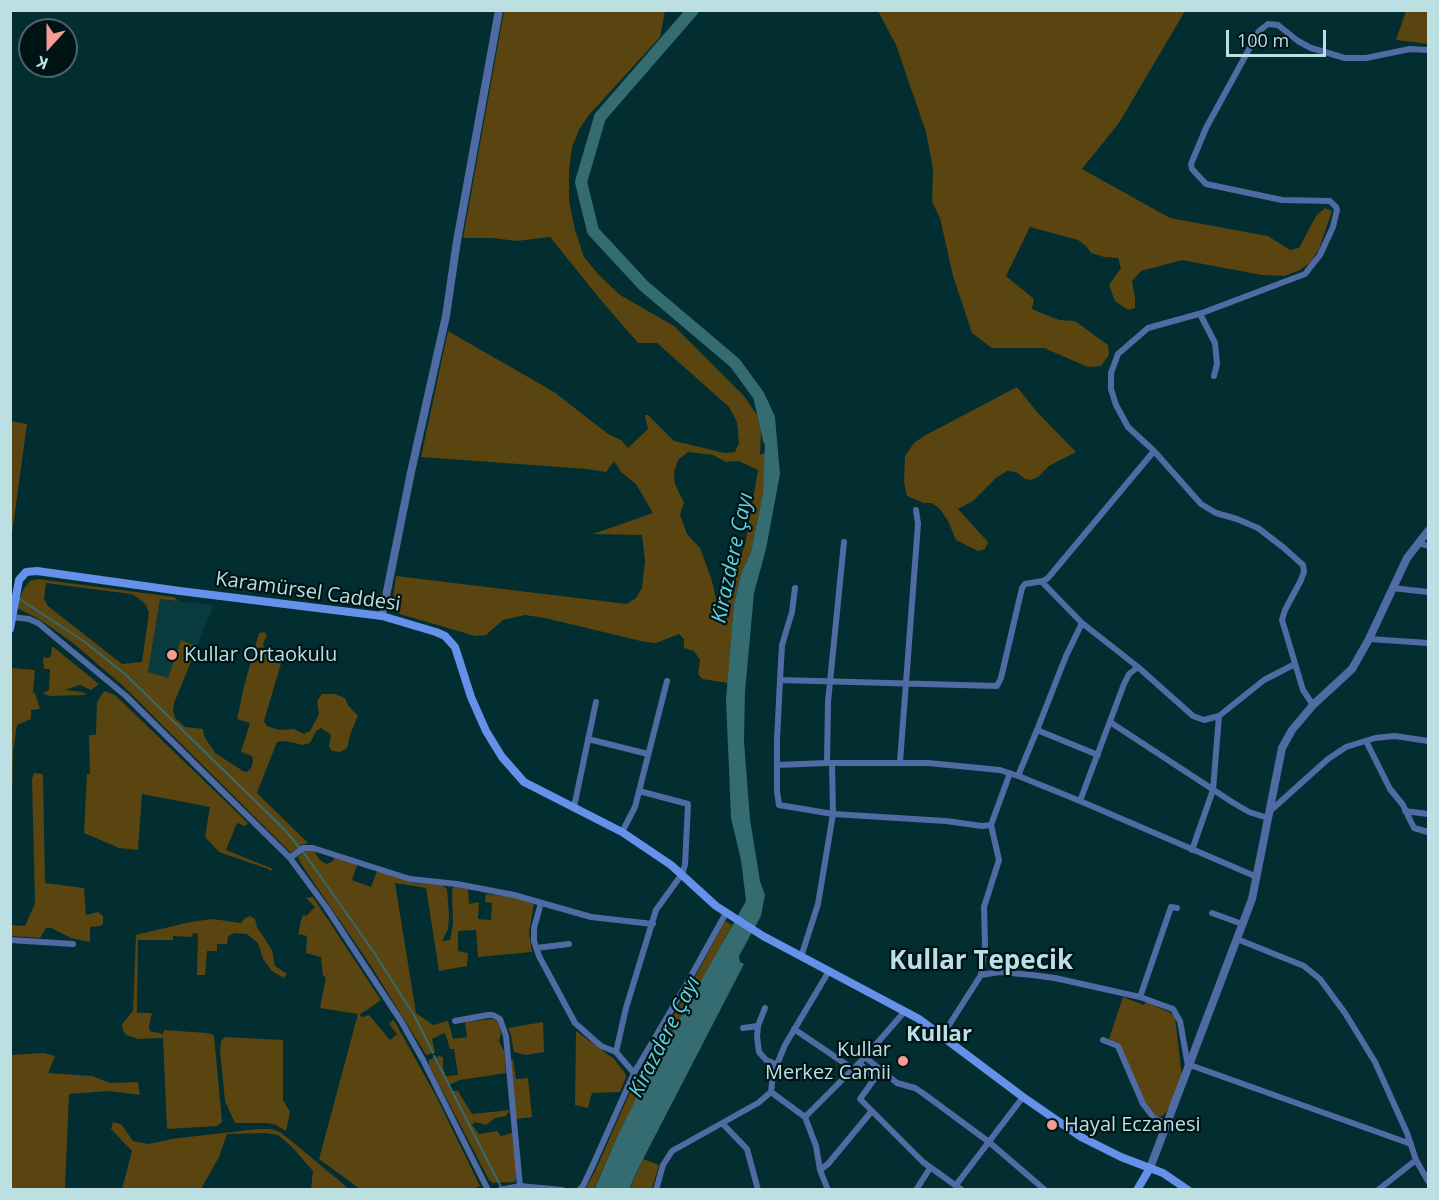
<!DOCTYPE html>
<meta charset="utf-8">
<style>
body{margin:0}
#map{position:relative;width:1439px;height:1200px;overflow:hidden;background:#022d31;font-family:"Open Sans",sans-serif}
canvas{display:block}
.frame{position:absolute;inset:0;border:12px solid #bcdfe3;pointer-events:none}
.north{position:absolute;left:18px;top:18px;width:60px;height:60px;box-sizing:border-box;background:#001416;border:2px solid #4b6568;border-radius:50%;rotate:201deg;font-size:16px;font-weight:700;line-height:24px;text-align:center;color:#bcdfe3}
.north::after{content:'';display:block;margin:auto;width:21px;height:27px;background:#f59c96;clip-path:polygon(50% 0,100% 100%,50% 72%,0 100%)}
.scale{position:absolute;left:1226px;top:30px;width:100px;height:27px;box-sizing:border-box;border:3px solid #bcdfe3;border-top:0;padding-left:8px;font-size:18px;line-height:21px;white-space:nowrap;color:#bcdfe3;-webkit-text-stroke:4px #001416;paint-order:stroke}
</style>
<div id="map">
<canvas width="1439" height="1200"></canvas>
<div class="frame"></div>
<div class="north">K</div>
<div class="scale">100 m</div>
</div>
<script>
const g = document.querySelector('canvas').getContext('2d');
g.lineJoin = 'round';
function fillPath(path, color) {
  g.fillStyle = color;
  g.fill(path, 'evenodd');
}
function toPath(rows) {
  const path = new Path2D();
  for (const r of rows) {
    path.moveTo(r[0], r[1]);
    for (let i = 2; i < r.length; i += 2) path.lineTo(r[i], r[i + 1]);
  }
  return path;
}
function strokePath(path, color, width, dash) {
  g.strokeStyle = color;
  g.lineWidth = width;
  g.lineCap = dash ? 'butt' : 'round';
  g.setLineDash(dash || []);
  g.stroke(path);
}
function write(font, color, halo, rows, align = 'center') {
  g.font = font + ' "Open Sans",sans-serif';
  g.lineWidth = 4.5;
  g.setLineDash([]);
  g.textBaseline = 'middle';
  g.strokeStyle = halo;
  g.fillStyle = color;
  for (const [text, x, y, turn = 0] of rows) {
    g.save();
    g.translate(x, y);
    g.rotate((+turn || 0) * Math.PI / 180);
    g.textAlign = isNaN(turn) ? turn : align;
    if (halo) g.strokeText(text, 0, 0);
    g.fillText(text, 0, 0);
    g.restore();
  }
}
fillPath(toPath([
 [160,599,214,605,174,703,148,672]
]), '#083a3e');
fillPath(toPath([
 [504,11,665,11,660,37,588,116,579,130,572,147,569,171,569,200,575,230,584,257,598,274,620,295,674,326,744,396,757,415,761,432,760,455,766,452,763,493,751,552,741,574,734,604,728,683,702,679,698,674,700,660,694,651,684,648,684,639,679,634,656,643,645,642,545,618,525,615,503,620,486,635,475,636,400,614,394,610,392,605,396,576,627,604,636,598,642,588,645,561,642,535,593,534,653,513,636,484,621,472,614,461,606,472,587,469,421,457,448,331,554,392,608,434,621,440,628,448,648,429,645,415,648,415,674,441,725,453,735,452,739,443,737,422,729,407,657,343,638,343,600,299,550,237,517,241,492,238,463,238],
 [688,452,713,455,726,462,739,461,758,470,745,545,734,574,728,602,726,624,722,625,712,581,700,548,687,534,680,515,684,503,675,484,674,472,678,460],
 [878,11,1185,11,1119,123,1082,169,1170,218,1268,236,1290,250,1299,248,1316,216,1325,208,1332,211,1319,249,1310,263,1300,270,1285,276,1262,275,1182,260,1141,271,1132,281,1135,298,1135,308,1128,310,1115,301,1109,285,1121,268,1118,258,1104,257,1091,253,1087,247,1078,240,1030,227,1006,276,1034,299,1032,309,1059,320,1075,321,1108,345,1109,355,1101,366,1088,367,1044,348,992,348,972,333,953,276,940,218,932,202,933,169,926,132,896,45],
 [1406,11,1428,11,1428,44,1396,40],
 [1017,387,1037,412,1076,452,1049,466,1038,477,1031,480,1025,479,1016,472,1007,471,996,478,973,501,958,509,988,542,985,549,978,551,956,540,948,521,940,509,932,503,924,503,907,496,904,481,905,456,914,443,924,436],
 [11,421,27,424,12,534,10,533],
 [38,579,174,597,178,601,160,599,148,672,168,678,181,640,197,647,174,703,173,711,175,718,185,727,203,729,204,736,215,753,243,771,247,772,251,768,253,762,252,756,241,752,250,723,237,719,244,686,259,633,264,632,267,635,263,644,265,654,282,660,264,721,267,726,279,730,294,729,304,734,310,731,319,714,317,701,322,694,335,694,345,698,348,705,358,716,351,732,347,748,340,752,332,751,329,747,331,735,321,728,316,731,310,743,303,745,286,741,277,742,257,793,308,843,301,845,291,853,123,686,73,643,39,619,17,608,21,595,25,587,30,581],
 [46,583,131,594,137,597,146,605,149,613,142,662,122,664,48,606,44,599],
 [52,646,99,684,91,690,80,685,65,690,82,692,87,695,49,696,43,693,49,690,50,669,44,669,43,657,48,658,51,656],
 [11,668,35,670,33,693,35,693,40,709,31,710,31,719,17,725,13,752,11,863],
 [104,691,115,695,248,823,245,826,237,823,226,850,273,869,270,871,268,869,219,852,205,837,210,807,142,794,138,850,119,848,84,833,87,774,90,774,89,735,96,735,97,702],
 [34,773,43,774,45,883,84,888,86,915,98,912,103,916,103,924,100,926,90,927,90,942,71,938,51,928,46,928,40,938,11,936,11,925,25,926,35,903,32,779],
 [308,850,314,851,320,860,326,864,332,862,335,857,357,865,352,880,371,887,377,871,414,883,442,885,447,889,449,915,448,929,442,941,450,940,453,924,452,889,455,886,468,889,469,904,479,902,478,919,491,920,492,903,485,902,486,894,513,897,534,904,529,932,532,952,478,957,476,930,458,931,458,951,468,953,467,966,439,971,426,888,395,883,416,1013,433,1025,448,1021,453,1039,467,1037,465,1022,492,1019,498,1021,501,1034,499,1041,504,1051,506,1073,460,1080,449,1085,452,1091,458,1091,472,1114,510,1110,506,1116,495,1118,486,1125,475,1122,472,1125,479,1134,497,1131,501,1136,512,1133,517,1175,515,1182,493,1183,489,1180,429,1065,429,1060,439,1056,443,1057,443,1068,446,1076,458,1075,454,1049,450,1049,446,1036,444,1033,432,1039,435,1052,427,1055,425,1053,371,966,301,864,298,857,303,852],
 [313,897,381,1000,367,1010,361,1013,360,1016,363,1017,369,1015,390,1040,397,1034,389,1024,393,1020,395,1022,436,1096,480,1186,471,1190,360,1189,319,1159,358,1014,320,1008,326,977,323,976,321,957,306,953,307,936,298,934,302,917,304,915,306,916,315,907,306,898],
 [250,916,255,919,257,927,272,950,275,966,287,974,284,978,272,971,263,959,258,943,247,934,235,933,228,936,227,944,217,944,217,951,207,951,205,975,197,975,198,934,193,933,192,937,173,936,173,940,138,940,137,1013,152,1013,149,1026,150,1031,163,1034,164,1030,207,1033,214,1035,222,1122,217,1126,167,1129,163,1038,138,1039,126,1035,123,1031,122,1024,133,1011,136,935,190,922,213,919,241,923,245,918],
 [725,921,732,925,617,1137,594,1189,585,1190,597,1167,634,1083,681,1003],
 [1123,997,1144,1005,1146,1002,1169,1012,1175,1017,1182,1077,1168,1110,1162,1116,1157,1117,1143,1100,1121,1046,1119,1043,1109,1039],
 [543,1022,544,1052,526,1055,514,1052,511,1035,508,1028],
 [576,1031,614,1059,625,1073,626,1077,620,1092,592,1093,588,1108,575,1105],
 [225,1037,283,1040,283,1100,290,1112,286,1131,276,1125,267,1123,235,1123,225,1101,220,1051,221,1041],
 [44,1053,55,1056,48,1073,92,1076,110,1083,138,1082,140,1095,109,1091,69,1094,65,1189,11,1189,11,1055],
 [513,1059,516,1079,528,1078,532,1117,516,1119,511,1060],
 [113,1122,121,1124,133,1141,149,1144,171,1139,257,1129,272,1129,280,1132,294,1143,349,1189,311,1189,313,1171,291,1146,278,1135,266,1133,227,1134,219,1157,201,1189,122,1189,132,1151,111,1129],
 [643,1159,659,1165,652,1189,629,1190]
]), '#5a4410');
fillPath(toPath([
 [759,396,766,397,775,417,780,474,766,549,754,593,745,692,744,741,750,819,760,881,765,895,761,916,739,956,740,962,744,964,640,1165,629,1189,594,1190,617,1137,647,1077,746,901,741,860,731,818,726,699,734,604,741,574,751,552,763,493,766,415]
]), '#346c71');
strokePath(toPath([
 [18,598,85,642,126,675,284,829,304,853,373,951,414,1015,433,1053],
 [434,1056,501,1187]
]), '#346c71', 2);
strokePath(toPath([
 [693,10,600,117,581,182,593,231,644,286,735,363,759,396,769,440]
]), '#346c71', 12);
strokePath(toPath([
 [1200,314,1215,343,1217,364,1214,376],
 [1418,543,1428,546],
 [1042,582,1082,623,1138,667],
 [1392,588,1428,592],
 [12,617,29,619,38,623,126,696,290,858,326,907,401,1021,423,1060,488,1190],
 [1369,639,1428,643],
 [780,680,782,645,792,612,795,588],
 [1313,705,1303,690,1282,620,1285,610,1301,580,1304,572,1303,565,1284,548,1258,528,1237,519,1216,513,1201,504,1154,451,1128,427,1116,405,1111,389,1111,373,1118,354,1148,328,1202,313,1305,274,1320,255,1333,227,1337,210,1336,207,1330,201,1282,200,1206,184,1192,169,1191,164,1206,128,1259,31,1268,24,1278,25,1298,41,1311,48,1345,58,1366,58,1410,49,1428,50],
 [1219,716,1264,680,1295,664],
 [1110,722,1232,802,1249,812,1268,818],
 [1037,730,1066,656,1082,623],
 [588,739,648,754],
 [1366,741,1390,789,1403,805,1411,822,1414,828,1428,832],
 [900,762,918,524,916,510],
 [832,763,928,763,1000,770,1021,777,1080,801,1257,877],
 [777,765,827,763],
 [1010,773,991,825,982,826,946,821,833,814,779,805,777,791,777,740,780,680,997,686,1001,678,1022,588,1025,584,1043,581,1048,578,1154,451],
 [1018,776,1037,730,1098,755],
 [1080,801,1124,684,1129,674,1138,667,1193,716,1204,720,1219,716,1213,790,1192,850],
 [574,807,596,702],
 [1405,811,1428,814],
 [1269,812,1328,759,1346,747,1375,738,1395,736,1428,741],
 [622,832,635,807,667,681],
 [290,858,303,848,313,848,410,879,457,884,514,895,591,917,653,924],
 [541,903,534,928,534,941,539,956,575,1023,601,1046,616,1052],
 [1212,913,1242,924],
 [1237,939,1304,966,1320,979,1345,1013,1375,1062,1407,1133,1416,1160,1428,1181],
 [10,940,73,944],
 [536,948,569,944],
 [801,957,818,904,833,814,832,763,827,763,828,702,844,542],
 [981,975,985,945,984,907,999,860,991,825],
 [1140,997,1171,907,1177,908],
 [455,1021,488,1015,493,1015,500,1019,506,1036,520,1186],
 [758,1026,765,1008],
 [743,1028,758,1026,757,1037,759,1052,766,1060,777,1065],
 [794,1029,853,1069],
 [942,1036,981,975,1000,972,1032,975,1055,978,1140,997,1173,1009,1180,1021,1188,1066],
 [1103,1040,1118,1046,1143,1104,1154,1118,1167,1124],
 [865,1057,897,1083,915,1088,924,1094,989,1142,1045,1190],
 [859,1063,875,1078,860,1099,923,1162,962,1190],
 [1190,1065,1411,1144],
 [634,1073,686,985,726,913],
 [805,1117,865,1057,905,1011],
 [723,1124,747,1149,758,1190],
 [820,1170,828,1164,871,1112],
 [956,1185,1023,1097],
 [500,1190,520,1186,562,1190],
 [579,1190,583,1186,592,1167,634,1073,616,1052,626,1008,656,910,682,874,685,865,688,804,639,791],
 [656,1190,663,1165,672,1151,758,1103,771,1092],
 [828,1190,820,1170,816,1146,805,1117,771,1092,773,1074,785,1045,829,971],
 [916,1190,930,1168],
 [1378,1190,1416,1160]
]), '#506ba3', 6);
strokePath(toPath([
 [382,616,411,472,446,316,457,241,499,10],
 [1150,1168,1252,899,1282,748,1292,730,1313,705,1352,669,1369,639,1407,558,1428,531]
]), '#506ba3', 8);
strokePath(toPath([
 [10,629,19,580,26,572,37,571,180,591,382,616,436,632,445,636,455,647,471,697,486,731,502,757,524,782,622,832,671,865,716,906,763,936,919,1019,1023,1097,1081,1137,1121,1157,1163,1173,1188,1190],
 [1137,1190,1150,1168]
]), '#6691ea', 8);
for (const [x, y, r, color] of [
 [172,655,6,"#f59c96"],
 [903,1061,6,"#f59c96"],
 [1052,1125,6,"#f59c96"]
]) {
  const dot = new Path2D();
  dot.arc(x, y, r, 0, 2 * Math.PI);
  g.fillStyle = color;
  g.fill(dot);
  strokePath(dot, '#001416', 2);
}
write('20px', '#bcdfe3', '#001416', [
 ["Karamürsel Caddesi",308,592,8]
]);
write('20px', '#bcdfe3', '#001416', [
 ["Kullar Ortaokulu",184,655],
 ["Kullar",891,1050,"right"],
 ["Merkez Camii",891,1073,"right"],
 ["Hayal Eczanesi",1064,1125]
], 'left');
write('italic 21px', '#5ed4de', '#001416', [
 ["Kirazdere Çayı",733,558,-78],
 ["Kirazdere Çayı",665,1037,-63]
]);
write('bold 22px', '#bcdfe3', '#001416', [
 ["Kullar",939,1035]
]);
write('bold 26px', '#bcdfe3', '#001416', [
 ["Kullar Tepecik",981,962]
]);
</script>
